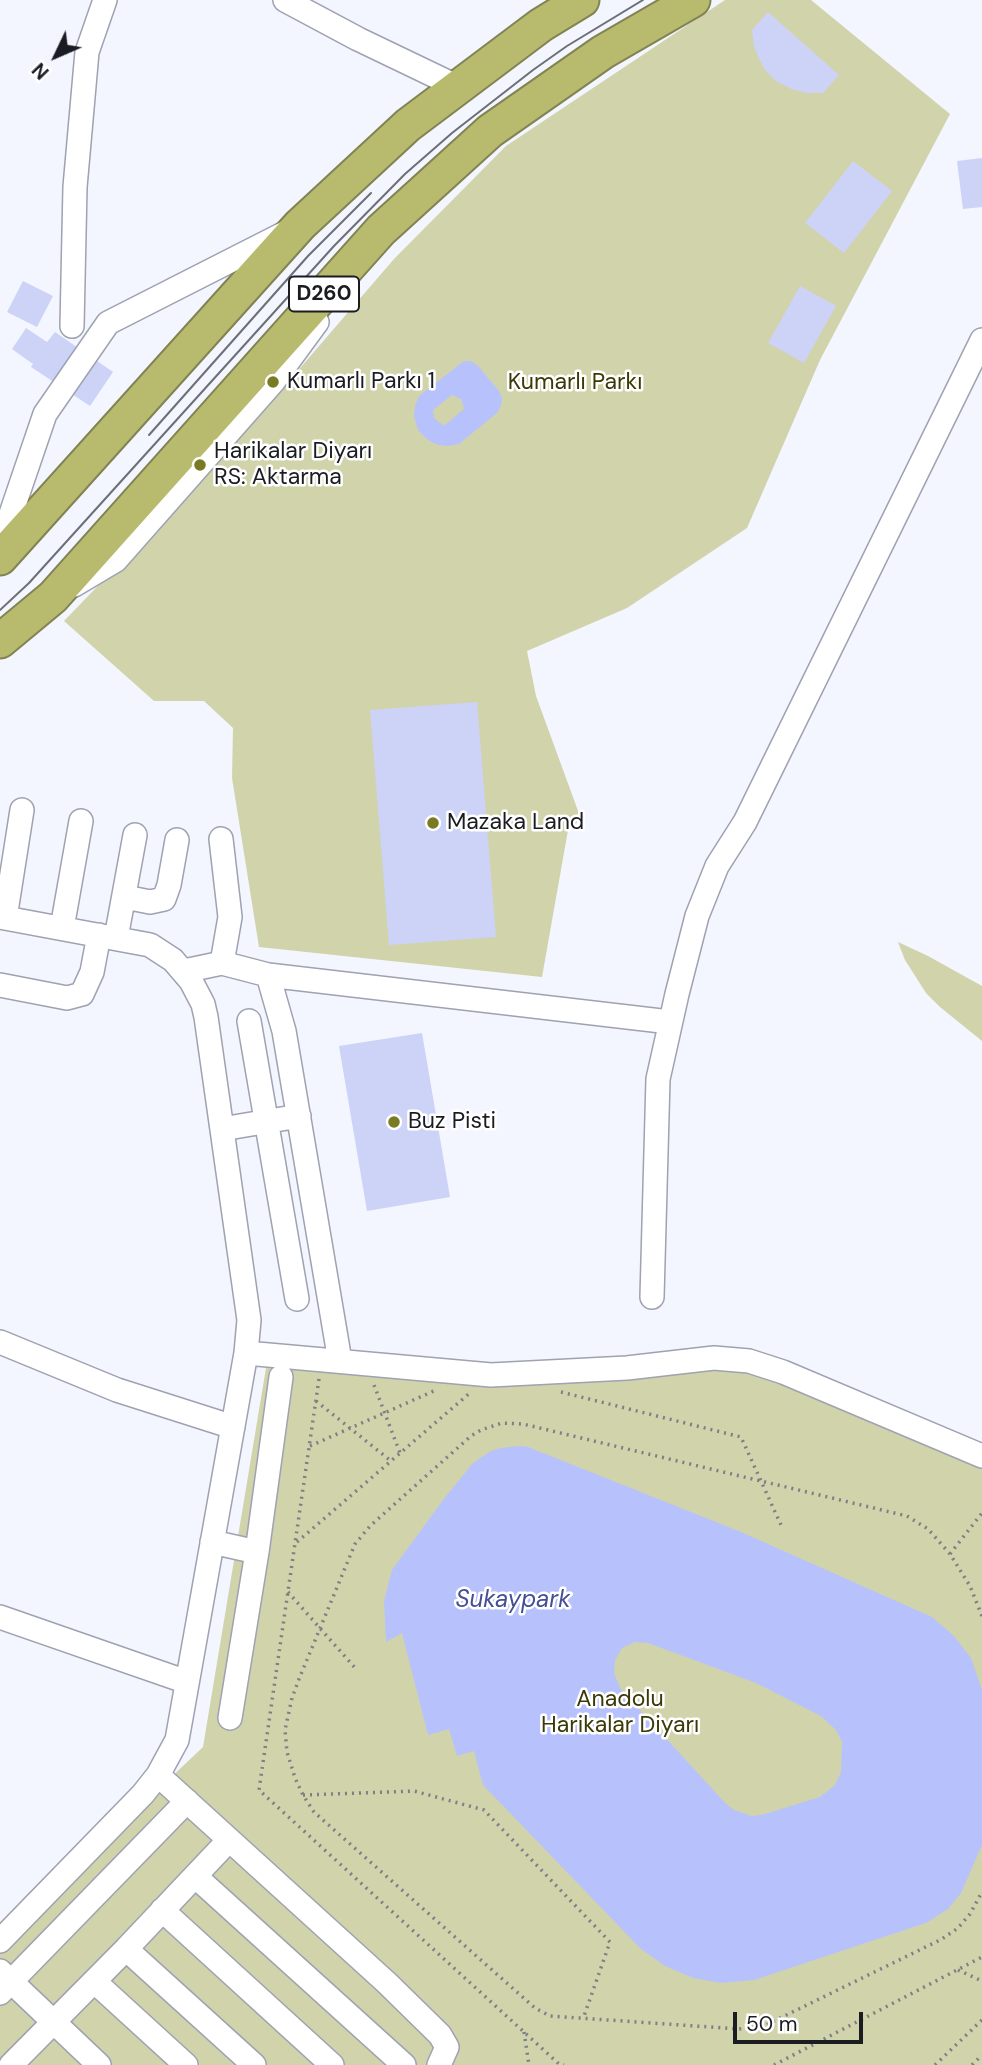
<!DOCTYPE html>
<meta charset="utf-8">
<style>
body{margin:0}
#map{position:relative;width:982px;height:2065px;overflow:hidden;background:#f3f5ff;font-family:"DM Sans",sans-serif}
canvas{display:block}
.north{position:absolute;left:21px;top:21px;width:70px;height:70px;-webkit-text-stroke:5px #fff;paint-order:stroke;rotate:226deg;font-size:19px;font-weight:700;line-height:28px;text-align:center;color:#1a1c21}
.north::after{content:'';display:block;margin:auto;width:24px;height:32px;background:#1a1c21;clip-path:polygon(50% 0,100% 100%,50% 72%,0 100%)}
.scale{position:absolute;left:733px;top:2012px;width:130px;height:32px;box-sizing:border-box;border:4px solid #1a1c21;border-top:0;padding-left:9px;font-size:21px;line-height:24px;white-space:nowrap;color:#1a1c21;-webkit-text-stroke:5px #fff;paint-order:stroke}
</style>
<div id="map">
<canvas width="982" height="2065"></canvas>
<div class="north">N</div>
<div class="scale">50 m</div>
</div>
<script>
const g = document.querySelector('canvas').getContext('2d');
g.lineJoin = 'round';
function fillPath(path, color) {
  g.fillStyle = color;
  g.fill(path, 'evenodd');
}
function toPath(rows) {
  const path = new Path2D();
  for (const r of rows) {
    path.moveTo(r[0], r[1]);
    for (let i = 2; i < r.length; i += 2) path.lineTo(r[i], r[i + 1]);
  }
  return path;
}
function strokePath(path, color, width, dash) {
  g.strokeStyle = color;
  g.lineWidth = width;
  g.lineCap = dash ? 'butt' : 'round';
  g.setLineDash(dash || []);
  g.stroke(path);
}
function write(font, color, halo, rows, align = 'center') {
  g.font = font + ' "DM Sans",sans-serif';
  g.lineWidth = 5;
  g.setLineDash([]);
  g.textBaseline = 'middle';
  g.strokeStyle = halo;
  g.fillStyle = color;
  for (const [text, x, y, turn = 0] of rows) {
    g.save();
    g.translate(x, y);
    g.rotate((+turn || 0) * Math.PI / 180);
    g.textAlign = isNaN(turn) ? turn : align;
    if (halo) g.strokeText(text, 0, 0);
    g.fillText(text, 0, 0);
    g.restore();
  }
}
fillPath(toPath([
 [725,0,811,0,950,114,820,360,747,528,627,608,527,651,536,696,581,819,568,830,542,977,259,947,232,778,233,728,204,701,154,701,64,621,232,447,394,259,506,146],
 [898,942,928,956,982,986,982,1041,940,1007,926,993,905,960],
 [698,1351,982,1452,982,2065,0,2065,0,1942,48,1894,203,1747,268,1356,539,1367]
]), '#d1d3ab');
fillPath(toPath([
 [464,361,471,361,478,366,499,391,502,398,501,405,498,412,459,444,448,446,438,445,428,440,418,430,414,416,415,406,419,396],
 [452,395,461,399,464,409,445,425,441,424,434,418,433,410],
 [519,1446,528,1447,741,1532,932,1617,954,1636,971,1658,982,1690,982,1845,961,1893,948,1909,926,1923,754,1980,721,1983,693,1978,665,1966,641,1949,483,1785,474,1751,457,1756,449,1729,428,1735,402,1633,386,1642,384,1601,392,1570,443,1500,473,1463,491,1451,501,1448],
 [635,1642,648,1643,756,1683,821,1716,836,1730,842,1742,841,1772,835,1785,820,1797,762,1815,752,1816,734,1810,726,1804,620,1688,614,1673,615,1660,622,1648]
]), '#b7c2fd');
fillPath(toPath([
 [768,12,839,75,823,93,807,93,791,89,776,81,764,69,754,47,752,30],
 [982,158,982,207,963,209,957,161],
 [853,161,892,191,844,253,805,223],
 [23,281,53,296,37,327,7,312],
 [800,286,836,306,804,363,768,343],
 [26,328,47,342,55,332,113,372,90,406,31,367,33,364,12,349],
 [477,702,496,937,389,945,370,710],
 [422,1033,450,1197,367,1211,339,1046]
]), '#ccd3f7');
const minor = toPath([
 [285,0,358,39,458,87],
 [72,326,75,187,87,52,105,0],
 [0,546,45,414,108,323,285,233],
 [74,585,116,560,273,382,317,322],
 [221,839,230,917,222,963],
 [125,897,150,902,164,899,169,885,177,840],
 [0,917,150,945,173,960,191,981,203,1004,206,1017,249,1320,246,1353,177,1740,158,1775,143,1794,0,1941],
 [5,918,22,810],
 [62,928,81,821],
 [116,938,135,835],
 [184,971,222,963,268,975,670,1022],
 [268,975,284,1031,340,1361],
 [0,985,67,998,82,994,92,972,99,935],
 [249,1021,297,1299],
 [222,1129,299,1116],
 [652,1297,658,1079,677,994,697,916,717,866,745,822,982,340],
 [0,1342,117,1390,233,1427],
 [246,1353,491,1375,627,1368,714,1358,749,1361,783,1372,982,1456],
 [212,1542,257,1552],
 [0,1617,187,1682],
 [230,1718,257,1552,281,1377],
 [158,1775,387,1983,440,2035,447,2047,439,2065],
 [195,1876,404,2065],
 [162,1910,332,2065],
 [126,1949,254,2065],
 [0,1971,99,2065],
 [95,1982,186,2065],
 [0,1993,187,1801],
 [11,2065,126,1949,229,1840]
]);
const highway = toPath([
 [0,558,300,225,408,125,541,25,582,0],
 [0,641,53,597,381,230,490,131,603,52,693,0]
]);
strokePath(minor, '#9ea2b1', 26);
strokePath(highway, '#818353', 37);
strokePath(toPath([
 [319,1379,259,1790,559,2064,564,2065],
 [374,1385,400,1453],
 [561,1392,741,1437,781,1525],
 [316,1401,391,1461],
 [310,1446,436,1390],
 [297,1542,471,1392],
 [950,1554,982,1513],
 [288,1592,356,1669],
 [982,1616,970,1586,950,1554,928,1529,907,1516,523,1424,502,1423,481,1430,471,1436,370,1526,355,1544,299,1679,292,1698,285,1730,287,1752,295,1778,303,1795,314,1812,535,2008,550,2016,739,2029,766,2025,942,1939,958,1928,970,1914,982,1892],
 [303,1795,414,1791,484,1810,610,1942,583,2019],
 [958,1970,982,1981],
 [524,2032,529,2065],
 [774,2065,982,1957],
 [935,2065,982,2020],
 [972,2065,982,2055]
]), '#7d7f86', 3.5, [2, 5]);
strokePath(minor, '#fff', 23);
strokePath(highway, '#b8ba6e', 33);
strokePath(toPath([
 [149,435,308,256,371,193],
 [0,610,29,583,334,246,405,174,452,133,533,70,567,46,643,0]
]), '#6d6f76', 2);
for (const [x, y, r, color] of [
 [273,382,7,"#797b23"],
 [200,465,7,"#797b23"],
 [433,823,7,"#797b23"],
 [394,1122,7,"#797b23"]
]) {
  const dot = new Path2D();
  dot.arc(x, y, r, 0, 2 * Math.PI);
  g.fillStyle = color;
  g.fill(dot);
  strokePath(dot, '#fff', 2.5);
}
for (const [x, y, w] of [
 [324,294,70]
]) {
  const box = new Path2D();
  box.roundRect(x - w / 2, y - 17.5, w, 35, 5);
  g.fillStyle = '#fff';
  g.fill(box);
  strokePath(box, '#1a1c21', 2);
}
write('bold 21px', '#1a1c21', null, [
 ["D260",324,294]
]);
write('23px', '#1a1c21', '#fff', [
 ["Kumarlı Parkı 1",287,382],
 ["Harikalar Diyarı",214,452],
 ["RS: Aktarma",214,478],
 ["Mazaka Land",447,823],
 ["Buz Pisti",408,1122]
], 'left');
write('23px', '#3a3a07', '#fff', [
 ["Kumarlı Parkı",575,383],
 ["Anadolu",620,1700],
 ["Harikalar Diyarı",620,1726]
]);
write('italic 24px', '#464e94', '#fff', [
 ["Sukaypark",513,1601]
]);
</script>
